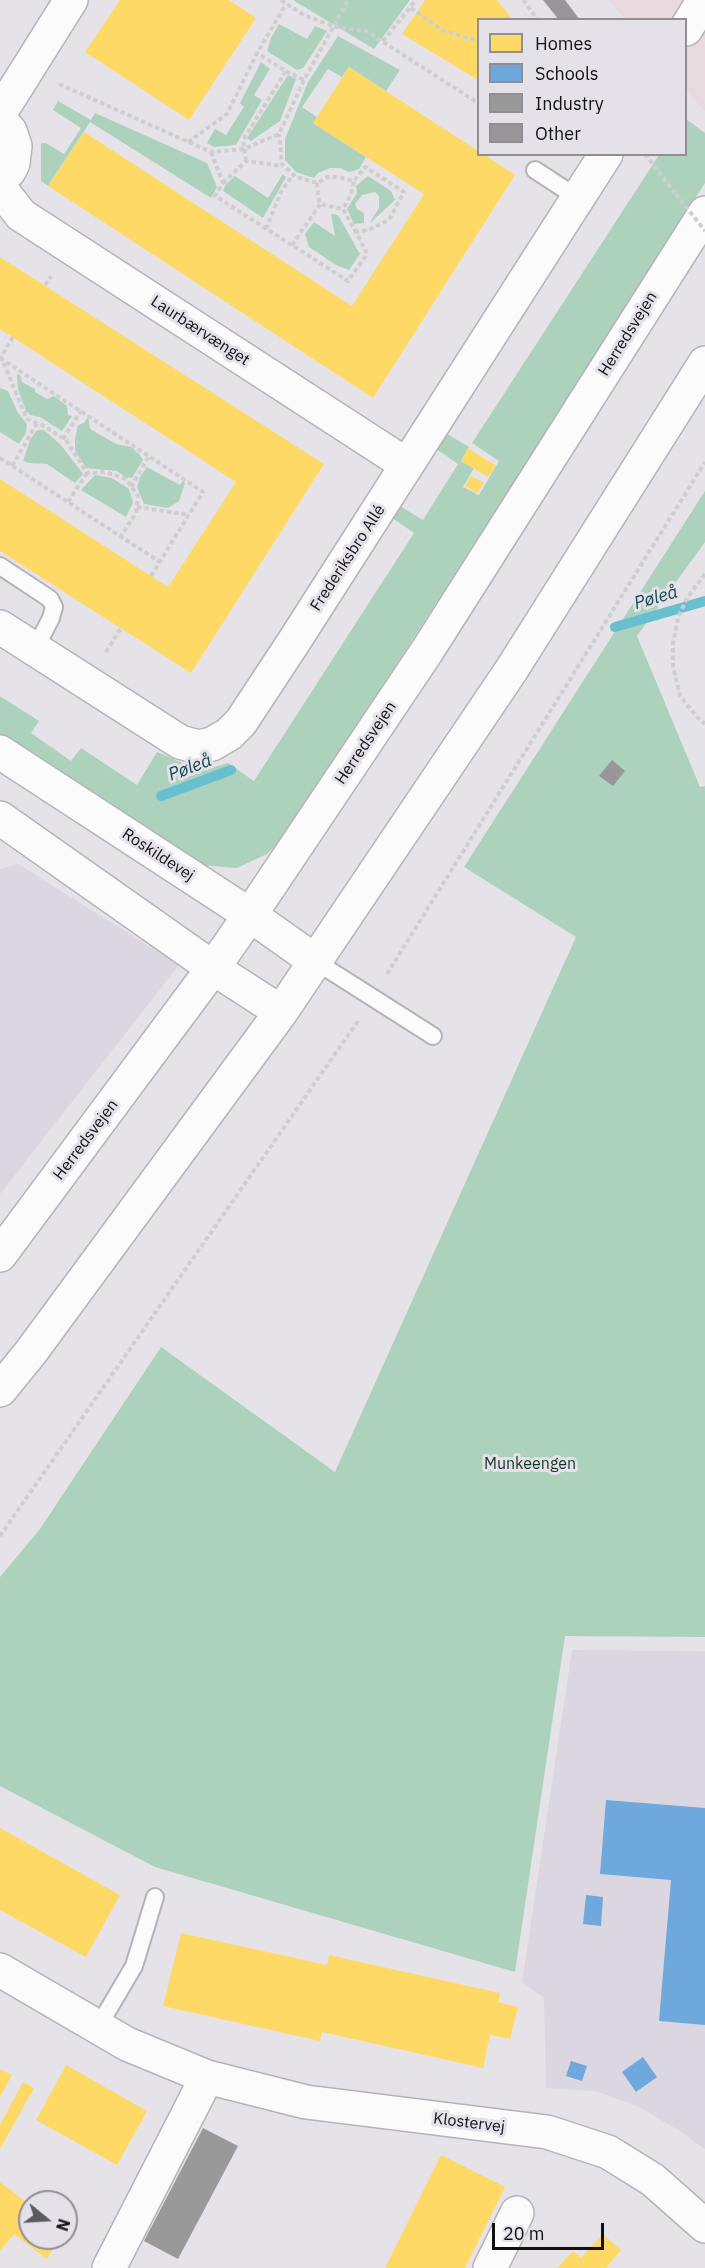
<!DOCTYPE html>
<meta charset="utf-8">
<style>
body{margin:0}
#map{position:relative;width:705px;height:2268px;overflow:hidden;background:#e5e3e7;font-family:"IBM Plex Sans",sans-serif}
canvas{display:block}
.legend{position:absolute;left:477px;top:18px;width:210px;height:138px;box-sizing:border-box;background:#e5e1e9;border:2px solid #908d93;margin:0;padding:8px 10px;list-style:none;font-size:18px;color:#111013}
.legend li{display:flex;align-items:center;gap:12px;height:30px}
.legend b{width:30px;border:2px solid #908d93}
.north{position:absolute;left:18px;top:2190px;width:60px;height:60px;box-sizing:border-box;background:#e5e1e9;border:2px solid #908d93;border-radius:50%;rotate:108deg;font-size:16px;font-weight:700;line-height:24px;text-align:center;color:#111013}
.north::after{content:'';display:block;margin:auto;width:21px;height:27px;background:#5b5a5d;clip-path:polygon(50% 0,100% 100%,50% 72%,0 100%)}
.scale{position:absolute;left:492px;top:2223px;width:112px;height:27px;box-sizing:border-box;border:3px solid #111013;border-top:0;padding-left:8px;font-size:18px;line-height:21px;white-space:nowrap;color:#111013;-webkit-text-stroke:4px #e5e1e9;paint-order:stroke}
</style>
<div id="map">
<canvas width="705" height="2268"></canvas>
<ul class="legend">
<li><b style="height:16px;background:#ffd966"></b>Homes</li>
<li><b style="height:16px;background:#6fa8dc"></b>Schools</li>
<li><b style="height:16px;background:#999"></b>Industry</li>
<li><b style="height:16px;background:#989699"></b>Other</li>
</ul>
<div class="north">N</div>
<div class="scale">20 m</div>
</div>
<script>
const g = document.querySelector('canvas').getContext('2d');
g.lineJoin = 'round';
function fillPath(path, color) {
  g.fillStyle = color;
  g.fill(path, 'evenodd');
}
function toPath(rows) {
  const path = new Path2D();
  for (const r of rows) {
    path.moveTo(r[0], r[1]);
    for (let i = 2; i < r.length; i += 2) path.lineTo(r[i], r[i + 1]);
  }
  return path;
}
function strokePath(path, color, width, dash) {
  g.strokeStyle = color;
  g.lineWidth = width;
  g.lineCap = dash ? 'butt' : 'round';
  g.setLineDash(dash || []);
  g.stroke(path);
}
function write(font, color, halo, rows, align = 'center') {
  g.font = font + ' "IBM Plex Sans",sans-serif';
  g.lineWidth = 6;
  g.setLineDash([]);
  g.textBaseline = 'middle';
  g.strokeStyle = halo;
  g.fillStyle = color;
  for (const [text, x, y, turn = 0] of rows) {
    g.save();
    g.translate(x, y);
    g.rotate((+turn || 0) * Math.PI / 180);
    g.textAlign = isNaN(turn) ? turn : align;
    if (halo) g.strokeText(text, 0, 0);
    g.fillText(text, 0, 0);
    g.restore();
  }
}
fillPath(toPath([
 [18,864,179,965,0,1194,0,869],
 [572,1650,705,1651,705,2149,680,2131,637,2106,595,2091,546,2088,544,1998,522,1982]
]), '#dcd6e0');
fillPath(toPath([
 [608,0,705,0,705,112,686,90,686,20,625,19]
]), '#e8d9df');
fillPath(toPath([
 [293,0,410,0,374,49],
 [279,24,307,39,315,26,327,31,303,68,297,70,267,51,271,38],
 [338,36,400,70,386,91,349,67,342,77,328,69,302,107,317,117,313,123,366,157,359,169,349,172,340,168,330,168,318,173,314,178,296,172,285,160,285,139,308,82],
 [261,62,270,69,254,95,262,100,236,145,214,147,207,143,215,129,226,135,244,107,240,103],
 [288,75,296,79,280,121,251,141,247,138],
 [58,101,91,120,95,113,207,163,217,187,211,198,90,122,48,186,41,181,41,143,46,143,64,154,81,128,53,110],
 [686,119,705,133,705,183,288,834,267,854,237,868,200,865,0,737,0,696,39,721,31,733,71,761,81,748,137,785,157,752,192,767,214,767,228,763,254,781,414,533,391,517,398,505,423,520,458,464,435,448,444,432,469,447,461,461,474,468,463,487,479,495,499,461,472,443,659,155,686,154],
 [283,174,286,177,263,218,223,191,226,184,235,176,268,198],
 [368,176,391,191,395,200,369,224,379,208,379,196,375,192,362,195,355,204,357,209,364,213,364,223,354,224,347,209,357,193,356,186],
 [331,214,338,215,360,254,349,270,336,265,309,247,305,234,314,222,335,236],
 [17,374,20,375,22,382,35,389,35,392,47,399,54,396,67,406,68,415,72,416,62,431,40,417,30,415,26,411,18,389],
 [0,388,8,391,18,413,27,424,26,433,19,444,0,432],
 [88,417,90,429,116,444,131,447,139,454,143,460,132,478,125,477,117,471,86,468,75,450,75,439,78,425,84,423],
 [39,430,44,430,61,445,83,474,75,483,47,464,28,463,23,461,30,440,36,431],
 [147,467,180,485,183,481,185,483,179,501,168,508,144,504,137,487,140,477],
 [95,475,112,478,129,489,133,503,126,517,81,490],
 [705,491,705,542,637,636,700,787,705,786,705,1637,565,1636,515,1972,155,1867,0,1786,0,1577,40,1529,161,1347,335,1472,576,937,464,867]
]), '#acd2be');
fillPath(toPath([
 [120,0,229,0,256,18,189,120,85,52],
 [425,0,497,0,513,20,478,20,478,80,402,34],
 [349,67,478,151,478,154,483,154,515,175,373,398,48,186,84,132,352,306,424,194,313,123],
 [0,257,324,464,191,673,0,551,0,479,168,587,236,482,0,329],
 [468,448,496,466,488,477,461,461],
 [471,476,484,483,477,493,465,486],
 [0,1828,120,1895,86,1957,0,1910],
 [181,1933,327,1965,329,1955,500,1993,498,2002,518,2007,510,2039,490,2035,483,2068,322,2032,320,2041,163,2006],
 [66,2065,147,2111,117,2165,36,2120],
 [0,2069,12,2075,0,2097],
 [23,2082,34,2088,0,2149,0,2125],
 [441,2155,505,2187,465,2268,385,2268],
 [0,2182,30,2205,30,2238,59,2238,47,2259,14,2234,0,2251],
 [603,2234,621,2250,606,2268,557,2268,573,2251,581,2258]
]), '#ffd966');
fillPath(toPath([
 [606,1800,705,1808,705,2025,659,2021,671,1880,600,1874],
 [586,1895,603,1897,601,1926,583,1924],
 [643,2057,657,2077,636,2092,622,2072],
 [571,2061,587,2066,582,2081,566,2076]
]), '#6fa8dc');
fillPath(toPath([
 [203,2128,238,2146,178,2259,144,2241]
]), '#999');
strokePath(toPath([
 [615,627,705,601],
 [161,796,231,770]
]), '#67bfd0', 10);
fillPath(toPath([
 [543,0,565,0,580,20,559,20],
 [612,760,625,771,613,786,599,776]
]), '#989699');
const service = toPath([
 [535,170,578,198],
 [0,566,50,599,54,607,51,618,35,649],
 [315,961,433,1036],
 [98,2027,134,1966,155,1897]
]);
const minor = toPath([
 [686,29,702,3,705,4],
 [0,113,71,0],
 [0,121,10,131,15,146,13,163,9,171,0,179],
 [0,188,21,215,407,465],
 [0,627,180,742,198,747,212,744,229,734,241,722,293,643,606,154],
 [0,1970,127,2044,207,2077,306,2102,547,2132,608,2152,653,2180,705,2226],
 [109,2268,207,2077],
 [490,2268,517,2213]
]);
const tertiary = toPath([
 [0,752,250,915,315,961],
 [0,818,213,968,281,1012],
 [0,1255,213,968,250,915,427,651,705,213],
 [0,1390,31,1352,281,1012,512,669,705,363]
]);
strokePath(service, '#b5b3b7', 20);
strokePath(minor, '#b5b3b7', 36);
strokePath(tertiary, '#b5b3b7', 36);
strokePath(toPath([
 [281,0,304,15,335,27,366,31,478,103],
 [523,0,538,20],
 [411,8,442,30,478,41],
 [383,41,416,0],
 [286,71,304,80],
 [59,84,211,152,244,149,279,134,304,80,348,0],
 [188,142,227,114,257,53,286,4],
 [211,152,223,183,215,196,348,281,367,254,356,232,368,230,389,220,404,192,365,167,354,181,337,177,327,177,318,183,296,177,282,164,279,134],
 [645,154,675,193],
 [246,161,243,140,286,71,257,53],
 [354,182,351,194,343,209,356,232],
 [223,183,246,161,282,166],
 [317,183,319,201,323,205,343,209],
 [266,229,281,192,293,175],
 [292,245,321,203],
 [45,285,51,276],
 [13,337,1,357,27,419,42,425,66,440,87,473,105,472,126,479,138,496,136,513,121,536],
 [0,358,203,492,151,576],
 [63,439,81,411],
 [0,458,160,562],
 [12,466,37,423],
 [131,487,149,456],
 [68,502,87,473],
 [137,507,189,515],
 [705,574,687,598,678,618,673,644,673,666,680,696,697,717,705,724],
 [106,652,121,628],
 [387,974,705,462],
 [0,1536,358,1021]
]), '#cfcecf', 4, [4.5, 3]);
strokePath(service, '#fbfbfb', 16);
strokePath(minor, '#fbfbfb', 33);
strokePath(tertiary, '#fbfbfb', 33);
strokePath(toPath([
 [676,194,705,231]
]), '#cfcecf', 4, [4.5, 3]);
write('16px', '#111013', '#e5e1e9', [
 ["Laurbærvænget",200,331,33],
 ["Herredsvejen",628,334,-58],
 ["Frederiksbro Allé",348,558,-57],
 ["Herredsvejen",366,743,-56],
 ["Roskildevej",158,855,33],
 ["Herredsvejen",86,1140,-53],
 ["Klostervej",469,2123,7]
]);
write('16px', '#123824', '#e5e1e9', [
 ["Munkeengen",530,1464]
]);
write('italic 18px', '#144852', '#e5e1e9', [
 ["Pøleå",656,598,-16],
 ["Pøleå",190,768,-21]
]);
</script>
